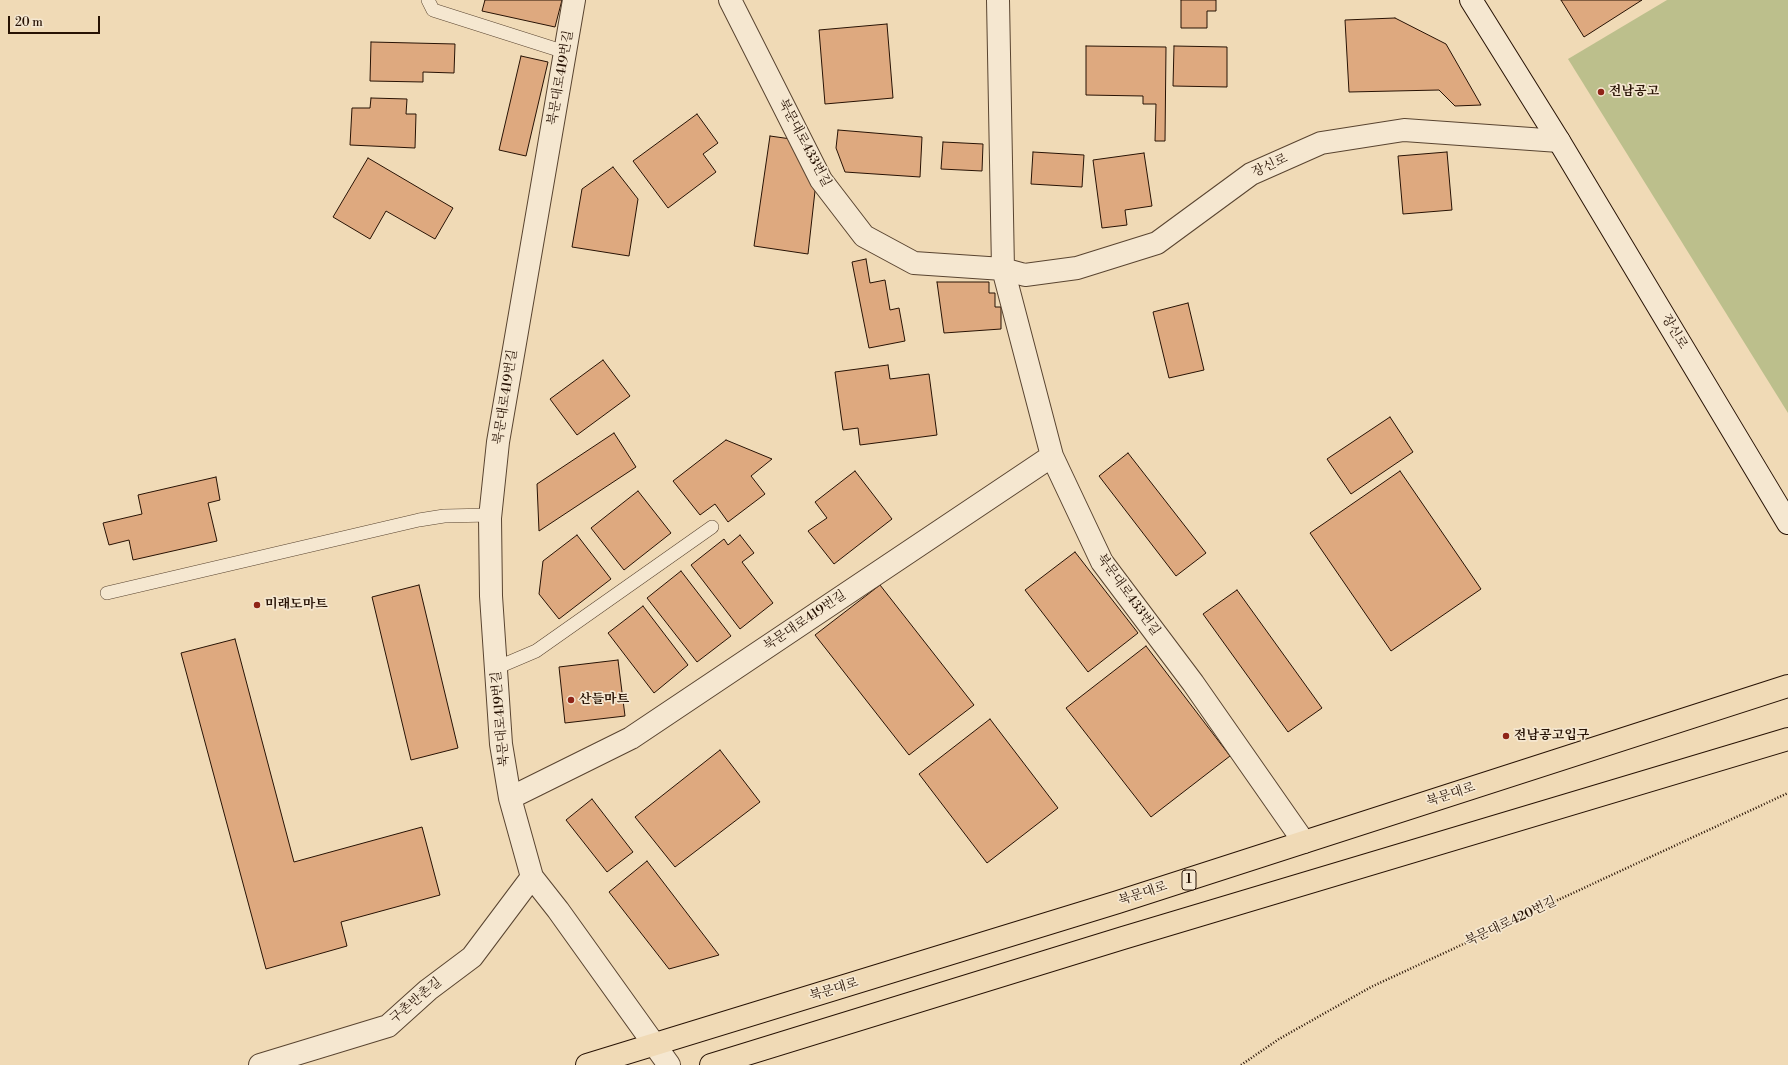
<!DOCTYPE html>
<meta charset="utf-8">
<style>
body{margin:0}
#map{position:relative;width:1788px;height:1065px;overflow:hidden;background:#f0dab6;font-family:"Libre Bodoni",serif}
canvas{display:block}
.scale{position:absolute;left:8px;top:16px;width:92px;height:18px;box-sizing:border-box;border:2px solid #271204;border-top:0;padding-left:5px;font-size:12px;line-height:14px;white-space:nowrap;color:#271204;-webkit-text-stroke:3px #f5e7d0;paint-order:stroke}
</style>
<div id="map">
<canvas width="1788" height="1065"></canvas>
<div class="scale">20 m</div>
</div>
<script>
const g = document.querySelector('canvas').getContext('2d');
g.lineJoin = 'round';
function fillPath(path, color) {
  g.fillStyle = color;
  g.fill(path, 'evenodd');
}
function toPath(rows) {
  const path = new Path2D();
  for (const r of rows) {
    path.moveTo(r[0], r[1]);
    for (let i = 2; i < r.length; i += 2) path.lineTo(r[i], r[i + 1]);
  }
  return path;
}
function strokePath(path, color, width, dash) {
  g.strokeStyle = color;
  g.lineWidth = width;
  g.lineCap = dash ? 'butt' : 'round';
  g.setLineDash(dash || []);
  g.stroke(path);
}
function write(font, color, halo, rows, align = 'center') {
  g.font = font + ' "Libre Bodoni","Noto Serif KR",serif';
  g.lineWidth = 3.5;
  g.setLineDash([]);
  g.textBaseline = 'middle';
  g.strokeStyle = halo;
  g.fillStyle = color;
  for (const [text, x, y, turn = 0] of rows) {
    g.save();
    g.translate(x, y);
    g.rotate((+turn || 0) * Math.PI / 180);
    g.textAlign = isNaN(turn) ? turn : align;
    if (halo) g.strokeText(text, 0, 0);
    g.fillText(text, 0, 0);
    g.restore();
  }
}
fillPath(toPath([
 [1667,0,1788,0,1788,413,1568,59]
]), '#bcbf8c');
const building = toPath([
 [485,0,562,0,555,27,482,11,485,0],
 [1181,0,1216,0,1216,11,1207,11,1207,28,1181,28,1181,0],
 [1561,0,1642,0,1584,37,1561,0],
 [1395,18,1446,44,1481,105,1455,106,1439,90,1349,92,1345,20,1395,18],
 [887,24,893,98,825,104,819,30,887,24],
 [371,42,455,44,454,73,423,72,423,82,370,81,371,42],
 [1086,46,1166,47,1165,141,1155,141,1156,104,1143,104,1143,96,1086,95,1086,46],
 [1174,46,1227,47,1227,87,1173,86,1174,46],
 [521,56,548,62,526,156,499,150,521,56],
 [371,98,407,99,406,114,416,114,415,148,350,145,352,108,370,108,371,98],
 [697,114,718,143,703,154,716,172,668,208,633,161,697,114],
 [838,130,922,137,920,177,845,172,836,148,838,130],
 [770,136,791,139,815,191,808,254,754,246,770,136],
 [943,142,983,144,982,171,941,169,943,142],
 [1033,152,1084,155,1082,187,1031,184,1033,152],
 [1447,152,1452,210,1403,214,1398,156,1447,152],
 [1144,153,1152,206,1125,210,1127,225,1102,228,1093,160,1144,153],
 [368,158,453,208,435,239,386,211,370,239,333,217,368,158],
 [613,167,638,199,629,256,572,247,582,189,613,167],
 [866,259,870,283,885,280,890,310,899,308,905,341,869,348,852,262,866,259],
 [937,282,989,282,989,293,995,293,995,307,1001,307,1001,329,944,333,937,282],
 [1188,303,1204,370,1169,378,1153,312,1188,303],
 [603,360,630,396,577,435,550,399,603,360],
 [888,365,890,379,929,374,937,435,860,445,858,428,843,430,835,372,888,365],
 [1390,417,1413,452,1351,494,1327,459,1390,417],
 [614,433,636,467,539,531,537,484,614,433],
 [726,440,772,459,751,476,765,494,728,522,715,504,700,515,673,481,726,440],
 [1128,453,1206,553,1176,576,1099,476,1128,453],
 [855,471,892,519,834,564,808,531,827,518,815,502,855,471],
 [1400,471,1481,589,1391,651,1310,533,1400,471],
 [216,477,220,500,208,503,217,541,133,560,129,540,109,545,103,523,142,514,138,495,216,477],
 [638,491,671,533,624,570,591,528,638,491],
 [577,535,611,579,559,619,539,594,543,561,577,535],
 [740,535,754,553,742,562,773,603,740,629,691,565,724,539,728,545,740,535],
 [1075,552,1138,633,1088,672,1025,590,1075,552],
 [681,571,731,636,697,662,647,598,681,571],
 [419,585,458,748,411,760,372,597,419,585],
 [880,585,974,705,909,755,815,635,880,585],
 [1237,590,1322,708,1288,732,1203,614,1237,590],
 [643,606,688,665,654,693,608,633,643,606],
 [235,639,294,862,422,827,440,895,341,922,347,946,266,969,181,653,235,639],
 [1146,646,1230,756,1151,817,1066,708,1146,646],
 [618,660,625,716,565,723,559,667,618,660],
 [990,719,1058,808,987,863,919,774,990,719],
 [720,750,760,802,675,867,635,817,720,750],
 [592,799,633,852,607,872,566,820,592,799],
 [647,861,719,955,669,969,609,892,647,861]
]);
fillPath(building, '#dea97f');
strokePath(building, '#271204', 1);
const service = toPath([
 [428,0,433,10,565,52],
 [107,593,419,520,444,516,491,515],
 [496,668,536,651,712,527]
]);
const minor = toPath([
 [574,0,498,442,490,518,491,596,501,744,510,798,532,877,558,910,669,1065],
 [730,0,821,180,864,236,914,263,1003,269,1025,275,1077,268,1157,243,1251,174,1321,143,1404,130,1559,141],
 [998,0,1003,269,1052,456,1102,562,1193,683,1304,842],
 [510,798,631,738,1052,456],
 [260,1065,388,1026,428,990,472,957,532,877]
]);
const secondary = toPath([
 [1471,0,1559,141,1788,523]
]);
const primary = toPath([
 [587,1065,1118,902,1788,686],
 [711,1065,1123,938,1788,739]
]);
strokePath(service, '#594430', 14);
strokePath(minor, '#594430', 24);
strokePath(secondary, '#271204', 24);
strokePath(primary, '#271204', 24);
strokePath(toPath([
 [1241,1065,1279,1039,1371,987,1788,793]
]), '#271204', 2.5, [1, 2]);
strokePath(service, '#f5e7d0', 13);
strokePath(minor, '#f5e7d0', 22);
strokePath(secondary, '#f5e7d0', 22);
strokePath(primary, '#f0dab6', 22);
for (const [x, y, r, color] of [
 [1601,92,4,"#8f2418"],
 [257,605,4,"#8f2418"],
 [571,700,4,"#8f2418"],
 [1506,736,4,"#8f2418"]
]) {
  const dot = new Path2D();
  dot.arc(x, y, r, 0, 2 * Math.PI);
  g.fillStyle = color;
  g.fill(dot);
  strokePath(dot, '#f5e7d0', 1.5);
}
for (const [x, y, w] of [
 [1189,880,14]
]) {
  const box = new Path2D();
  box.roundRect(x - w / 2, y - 10, w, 20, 3);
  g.fillStyle = '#f5e7d0';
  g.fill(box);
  strokePath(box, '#271204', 1);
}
write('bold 12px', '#271204', null, [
 ["1",1189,880]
]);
write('13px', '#271204', '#f5e7d0', [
 ["북문대로419번길",561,78,-80],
 ["북문대로433번길",804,143,62],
 ["장신로",1270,166,-25],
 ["장신로",1674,332,59],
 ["북문대로419번길",506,397,-81],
 ["북문대로433번길",1128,595,54],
 ["북문대로419번길",805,621,-34],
 ["북문대로419번길",501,719,-95],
 ["북문대로",1451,795,-18],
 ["북문대로",1143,894,-18],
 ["북문대로420번길",1511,922,-25],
 ["북문대로",834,990,-17],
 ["구촌반촌길",416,1001,-40]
]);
write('bold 13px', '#271204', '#f5e7d0', [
 ["전남공고",1609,92],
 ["미래도마트",265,605],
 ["산들마트",579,700],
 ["전남공고입구",1514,736]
], 'left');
</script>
